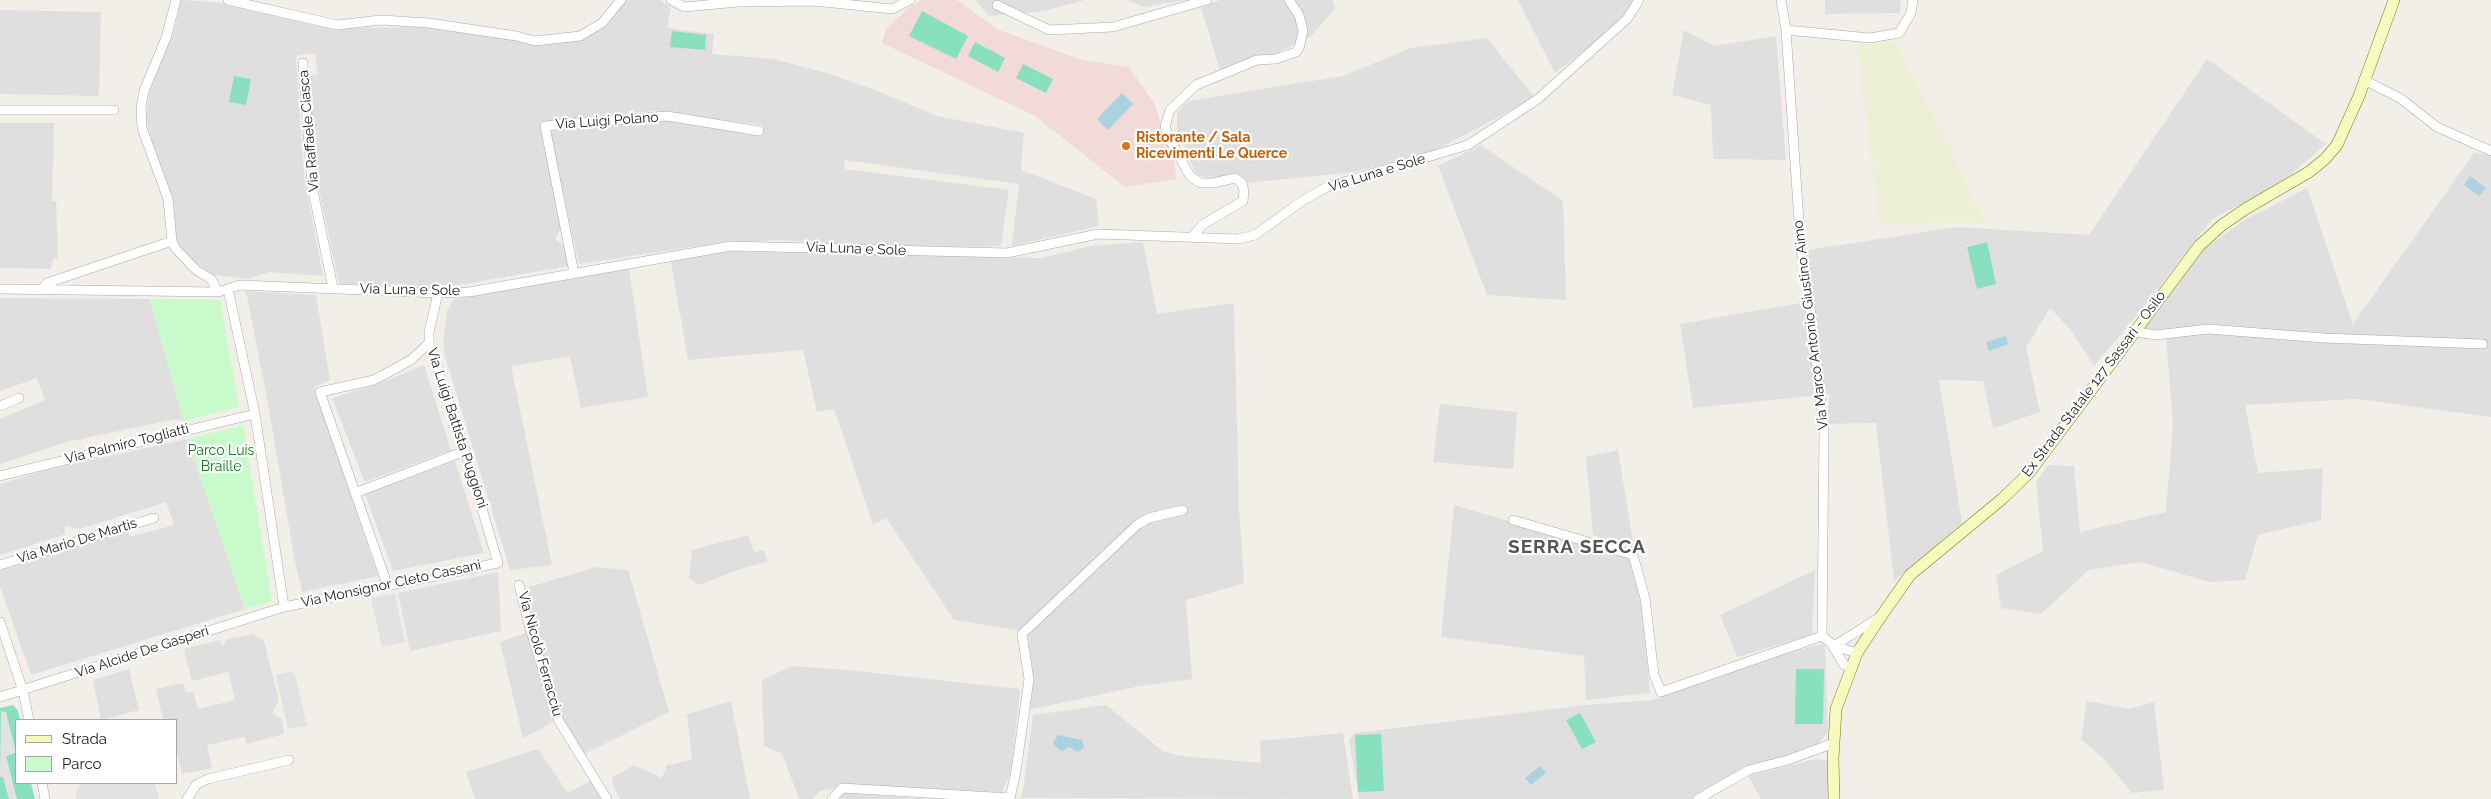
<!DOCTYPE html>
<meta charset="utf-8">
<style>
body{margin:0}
#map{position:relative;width:2491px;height:799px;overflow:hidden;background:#f2efe9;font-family:Raleway,sans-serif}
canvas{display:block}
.legend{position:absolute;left:15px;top:719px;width:162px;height:65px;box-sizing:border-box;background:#fff;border:1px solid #a7a7a7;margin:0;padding:6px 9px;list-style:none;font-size:15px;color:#222}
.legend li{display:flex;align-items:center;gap:10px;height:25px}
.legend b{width:25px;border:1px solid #a7a7a7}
</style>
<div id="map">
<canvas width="2491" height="799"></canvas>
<ul class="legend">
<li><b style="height:6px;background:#f7fabf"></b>Strada</li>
<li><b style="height:14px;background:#c8facc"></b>Parco</li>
</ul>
</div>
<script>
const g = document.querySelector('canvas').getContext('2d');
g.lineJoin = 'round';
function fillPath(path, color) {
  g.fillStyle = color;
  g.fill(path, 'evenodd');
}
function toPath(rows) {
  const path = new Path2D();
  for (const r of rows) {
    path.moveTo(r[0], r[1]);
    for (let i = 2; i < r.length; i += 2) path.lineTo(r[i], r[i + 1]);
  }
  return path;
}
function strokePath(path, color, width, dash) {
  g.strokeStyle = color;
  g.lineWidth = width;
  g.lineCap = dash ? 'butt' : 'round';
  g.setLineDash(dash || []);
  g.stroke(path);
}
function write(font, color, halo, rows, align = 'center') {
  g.font = font + ' Raleway,sans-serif';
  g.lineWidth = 4.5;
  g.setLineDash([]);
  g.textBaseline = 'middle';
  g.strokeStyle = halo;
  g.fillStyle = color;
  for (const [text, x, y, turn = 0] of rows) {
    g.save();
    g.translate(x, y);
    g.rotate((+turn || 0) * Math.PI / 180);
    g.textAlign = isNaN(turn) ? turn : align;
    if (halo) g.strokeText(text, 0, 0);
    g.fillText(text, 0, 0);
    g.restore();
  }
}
fillPath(toPath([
 [181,0,214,2,245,7,295,19,311,25,345,28,426,27,499,37,581,39,608,25,625,0,660,0,671,8,667,28,714,34,712,54,773,59,827,73,875,90,937,116,1024,133,1021,170,1096,199,1099,226,1012,246,1019,184,844,160,845,169,1009,190,1001,246,890,248,780,240,718,243,579,264,550,135,553,131,667,117,763,134,763,125,651,111,540,122,562,227,555,239,565,247,569,266,447,287,339,284,315,171,307,76,318,74,315,53,296,56,304,176,323,276,269,272,249,279,214,275,193,261,180,248,176,241,172,197,162,177,146,120,149,94,165,46,174,31],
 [975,0,1085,0,1044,11,989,16],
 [1127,0,1185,0,1144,7],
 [1220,0,1333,0,1335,9,1311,36,1277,53,1220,70,1201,7],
 [1518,0,1634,0,1621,22,1555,73],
 [1825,0,1901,0,1900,13,1825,14],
 [0,10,101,12,99,96,0,94],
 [1684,30,1714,46,1776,36,1786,160,1713,159,1711,105,1672,95],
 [1487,38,1535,98,1428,154,1353,172,1247,183,1232,175,1210,179,1196,174,1177,130,1177,113,1188,101,1343,76,1411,48],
 [2207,59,2326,144,2277,186,2212,219,2139,313,2094,366,2069,328,2050,308,2026,348,2040,412,1993,428,1983,381,1939,380,1962,523,1894,581,1876,423,1826,424,1830,394,1693,408,1680,324,1813,301,1808,250,1957,227,2089,235],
 [0,123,54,123,52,201,56,201,58,258,53,259,51,269,0,268],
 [1481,145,1563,201,1566,300,1487,295,1438,166],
 [2474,153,2491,155,2491,417,2357,399,2245,405,2258,473,2323,468,2321,520,2258,535,2245,580,2209,582,2140,562,2089,570,2041,614,2001,608,1996,575,2043,551,2036,483,2048,465,2074,466,2080,532,2166,512,2173,425,2166,335,2133,338,2197,254,2243,221,2307,188,2353,324],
 [1143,242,1157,314,1234,303,1239,507,1244,583,1186,600,1192,679,1140,686,1028,710,1031,677,1028,632,954,620,886,518,873,525,834,409,817,412,803,350,688,360,671,262,721,251,1042,258,1091,246],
 [629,269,648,397,581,408,570,356,511,366,552,565,510,570,445,356,443,340,448,309,454,299],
 [246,291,316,295,330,380,314,387,378,576,302,592,294,557,268,403],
 [0,298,150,299,183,421,175,419,67,442,0,464,0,419,45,400,37,378,0,391],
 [424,365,451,450,365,482,332,398,375,385],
 [1440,404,1517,412,1513,469,1433,462],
 [187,439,245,609,31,675,0,586,0,571,127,530,130,537,174,525,166,502,80,529,68,526,64,528,66,534,0,555,0,484,46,470],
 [1618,450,1634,548,1634,549,1593,535,1586,457],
 [455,461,484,553,393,571,365,494],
 [1454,505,1622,555,1630,560,1642,608,1650,693,1586,700,1584,656,1441,637],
 [748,535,754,552,764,550,768,562,743,568,699,585,689,578,692,550],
 [596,567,628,570,669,712,582,755,564,724,532,619,526,588],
 [1815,570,1812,635,1737,657,1720,615],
 [498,572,501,631,410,651,398,593],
 [529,632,555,721,523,738,500,642],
 [253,634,264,641,279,701,272,713,282,719,284,734,247,744,244,737,207,745,212,768,182,774,176,748,176,720,163,720,156,689,183,683,186,693,193,691,198,709,235,700,228,672,192,681,184,649,220,640,222,647,227,639],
 [1825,643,1828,732,1813,751,1742,768,1692,799,1359,799,1349,740,1355,733,1586,705,1652,700,1755,662],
 [792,666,848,670,1020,689,1011,772,1002,792,855,785,820,791,812,799,799,799,782,753,764,746,762,680],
 [129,669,139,710,101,720,93,680],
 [731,701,750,799,620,799,613,786,612,778,634,765,662,778,667,765,692,760,687,714],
 [2087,701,2129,709,2154,702,2164,790,2132,793,2104,759,2081,739],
 [1106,705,1164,752,1182,756,1261,763,1260,741,1343,733,1353,799,1020,798,1023,790,1033,715],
 [538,749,568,793,592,780,603,799,475,799,466,772],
 [1816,759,1829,761,1829,799,1761,799,1748,776],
 [844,793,931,799,839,799]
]), '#e0dfdf');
fillPath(toPath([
 [922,0,957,0,999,30,1082,60,1129,67,1155,104,1160,122,1169,138,1174,156,1176,179,1125,187,1035,116,882,43,886,29,907,9]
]), '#f2dad9');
fillPath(toPath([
 [1896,42,1950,148,1986,224,1880,223,1857,45]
]), '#eef0d5');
fillPath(toPath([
 [150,299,220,300,239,407,183,421],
 [243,425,272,601,245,609,187,439]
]), '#c8facc');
fillPath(toPath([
 [922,11,968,36,956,59,909,36],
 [672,31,706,35,705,50,670,47],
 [975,42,1005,58,998,72,968,56],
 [1023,64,1053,79,1046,93,1016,78],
 [234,76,251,79,246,105,229,102],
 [1987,242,1996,284,1977,289,1967,247],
 [1796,669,1824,669,1823,724,1795,724],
 [13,705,18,711,20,720,16,720,16,783,31,783,35,799,0,799,0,708],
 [1580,713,1596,742,1582,749,1566,720],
 [1381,734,1384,791,1358,792,1355,735]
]), '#88e0be');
fillPath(toPath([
 [395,593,405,642,382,647,371,598],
 [294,671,307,726,288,729,276,675],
 [1,711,6,712,16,753,6,756,17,799,9,799,3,777,0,777],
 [82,783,155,783,159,799,76,799,76,791]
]), '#e2e2e2');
fillPath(toPath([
 [1122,93,1133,104,1108,130,1097,119],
 [2470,176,2486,188,2479,196,2464,185],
 [2006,336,2008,344,1989,351,1986,342],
 [1058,735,1082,740,1084,747,1078,752,1069,747,1063,751,1058,749,1053,743],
 [1540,766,1546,773,1531,785,1525,778]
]), '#aad3df');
const street = toPath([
 [176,0,166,38,144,91,141,107,142,128,168,199,172,241,175,248,196,270,211,279,218,292],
 [228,0,337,25,381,20,429,23,516,36,535,41,580,36,602,23,621,0],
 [671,0,684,7,738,2,814,1,892,9,910,0],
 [1781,0,1786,30,1801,251,1806,272,1824,430,1822,636,1831,643,1844,665,1850,667],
 [997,5,1049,30,1113,27,1207,0],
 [1786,30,1870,38,1899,33,1911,13,1913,0],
 [303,63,312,186,333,288],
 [2364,80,2400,98,2437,127,2491,151],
 [0,110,114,110],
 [1192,237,1202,225,1243,201,1244,191,1242,183,1235,178,1213,183,1200,183,1190,176,1169,138,1165,126,1170,110,1196,85,1257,60,1276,59,1296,52,1299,48,1303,31,1299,15,1289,0],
 [574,273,545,126,667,116,759,131],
 [0,289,218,292,240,285,438,293,469,292,731,246,1007,253,1098,234,1238,239,1255,235,1302,201,1327,187,1468,145,1538,99,1627,19,1639,0],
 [228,289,255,414,284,607],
 [41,290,47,283,172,241],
 [2135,332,2156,335,2208,329,2324,338,2483,344],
 [0,406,19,398],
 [0,476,255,414],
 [355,493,465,451],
 [1513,520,1633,555,1645,598,1654,675,1661,692,1822,636],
 [0,565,154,518],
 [387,584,320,392,374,380,411,360,429,343],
 [519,585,529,625,559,721,607,799],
 [0,622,23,691,29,720],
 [1834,646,1880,617],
 [1834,646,1857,653],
 [0,697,284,607,498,563,465,451,429,343,429,332,438,293],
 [42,783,45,799],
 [187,799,197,784,208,779,289,760],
 [832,799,842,788,1010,798,1016,771,1029,679,1022,634,1137,525,1149,518,1183,510],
 [1698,799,1749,770,1788,760,1834,743]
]);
const secondary = toPath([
 [1834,799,1833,759,1836,709,1857,653,1882,615,1910,575,2002,499,2029,473,2199,246,2222,225,2247,208,2309,172,2325,159,2337,145,2359,96,2394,0]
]);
strokePath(street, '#a9a9a9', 10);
strokePath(secondary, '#707d05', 12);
strokePath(street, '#fff', 9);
strokePath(secondary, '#f7fabf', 11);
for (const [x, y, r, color] of [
 [1126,146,5,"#e8710a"]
]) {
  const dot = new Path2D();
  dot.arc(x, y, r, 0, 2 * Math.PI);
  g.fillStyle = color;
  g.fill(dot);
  strokePath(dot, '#fff', 2);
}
write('14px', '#222', '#fff', [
 ["Via Luigi Polano",607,121,-4],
 ["Via Raffaele Ciasca",309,131,-95],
 ["Via Luna e Sole",1377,173,-17],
 ["Via Luna e Sole",856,249,2],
 ["Via Luna e Sole",410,290,1],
 ["Via Marco Antonio Giustino Aimo",1811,325,-97],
 ["Ex Strada Statale 127 Sassari - Osilo",2094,384,-53],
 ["Via Luigi Battista Puggioni",457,428,72],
 ["Via Palmiro Togliatti",127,444,-14],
 ["Via Mario De Martis",77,541,-17],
 ["Via Monsignor Cleto Cassani",391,584,-12],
 ["Via Alcide De Gasperi",142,652,-18],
 ["Via Nicolò Ferracciu",540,654,74]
]);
write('bold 14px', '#c56008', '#fff', [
 ["Ristorante / Sala",1136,138],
 ["Ricevimenti Le Querce",1136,154]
], 'left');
write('14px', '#0c8416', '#fff', [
 ["Parco Luis",221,451],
 ["Braille",221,467]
]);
g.letterSpacing = '1px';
write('bold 19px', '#555', '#fff', [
 ["SERRA SECCA",1577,547]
]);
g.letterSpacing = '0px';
</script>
